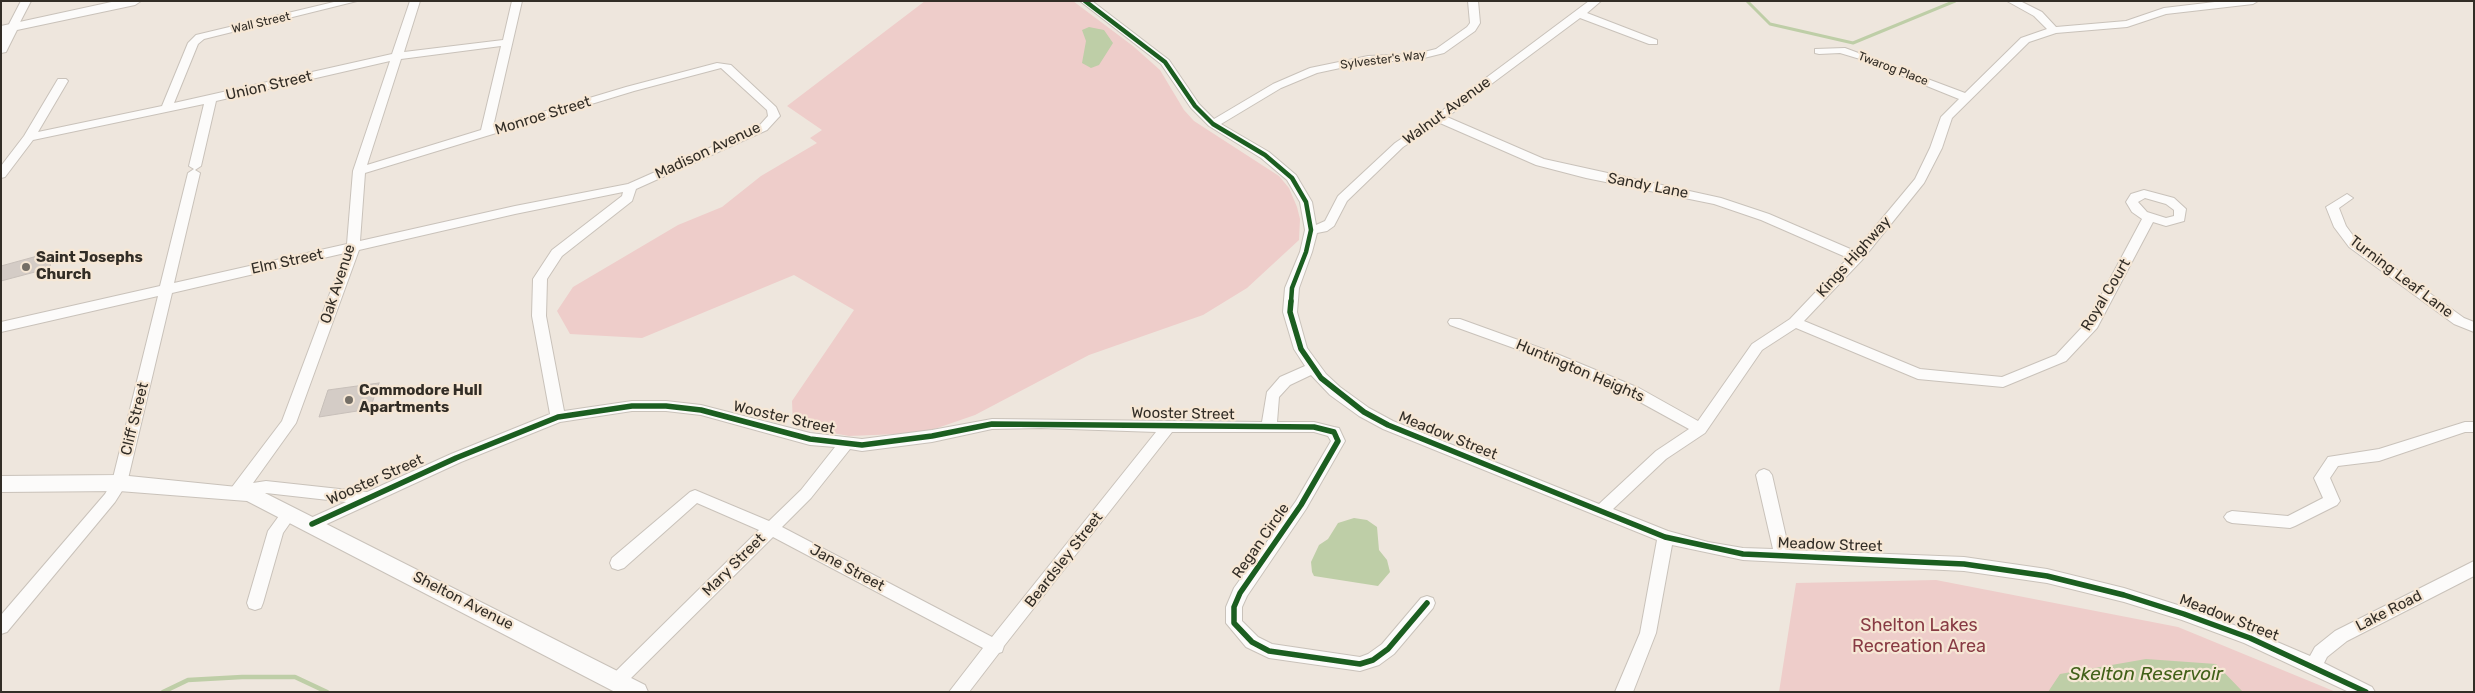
<!DOCTYPE html>
<style>
body{margin:0}
#map{position:relative;width:2475px;height:693px;overflow:hidden;background:#eee6dd;font-family:Rubik,sans-serif}
canvas{display:block}
.frame{position:absolute;inset:0;border:2px solid #322d26;pointer-events:none}
</style>
<div id="map">
<canvas width="2475" height="693"></canvas>
<div class="frame"></div>
</div>
<script>
const g = document.querySelector('canvas').getContext('2d');
g.lineJoin = 'round';
function fillPath(path, color) {
  g.fillStyle = color;
  g.fill(path, 'evenodd');
}
function toPath(rows) {
  const path = new Path2D();
  for (const r of rows) {
    path.moveTo(r[0], r[1]);
    for (let i = 2; i < r.length; i += 2) path.lineTo(r[i], r[i + 1]);
  }
  return path;
}
function strokePath(path, color, width, dash) {
  g.strokeStyle = color;
  g.lineWidth = width;
  g.lineCap = dash ? 'butt' : 'round';
  g.setLineDash(dash || []);
  g.stroke(path);
}
function write(font, color, halo, rows, align = 'center') {
  g.font = font + ' Rubik,sans-serif';
  g.lineWidth = 4.5;
  g.setLineDash([]);
  g.textBaseline = 'middle';
  g.strokeStyle = halo;
  g.fillStyle = color;
  for (const [text, x, y, turn = 0] of rows) {
    g.save();
    g.translate(x, y);
    g.rotate((+turn || 0) * Math.PI / 180);
    g.textAlign = isNaN(turn) ? turn : align;
    if (halo) g.strokeText(text, 0, 0);
    g.fillText(text, 0, 0);
    g.restore();
  }
}
fillPath(toPath([
 [925,1,1073,1,1133,46,1160,70,1184,110,1194,121,1279,176,1289,188,1297,207,1300,219,1299,240,1247,288,1203,315,1089,355,975,415,923,433,849,436,793,426,792,401,854,310,794,275,642,338,570,334,557,311,573,287,678,225,722,207,761,176,817,143,810,138,822,130,787,106],
 [1936,580,2178,627,2336,692,1779,692,1796,583]
]), '#eecdca');
fillPath(toPath([
 [1089,27,1104,30,1113,43,1099,65,1091,68,1082,63,1086,41,1082,30],
 [1354,518,1367,520,1377,527,1379,550,1387,560,1390,572,1378,586,1314,576,1312,572,1311,562,1319,545,1328,539,1338,523],
 [2146,659,2216,664,2243,692,2048,692,2060,674]
]), '#becea7');
strokePath(toPath([
 [1747,1,1770,24,1853,43,1955,1]
]), '#becea7', 3);
strokePath(toPath([
 [163,692,188,680,242,677,295,677,327,692]
]), '#becea7', 4.5);
const building = toPath([
 [52,252,50,268,1,281,1,266,52,252],
 [379,383,370,409,319,417,328,390,379,383]
]);
fillPath(building, '#d4ccc6');
strokePath(building, '#c7bfb9', 1);
const minor = toPath([
 [21,1,31,1,16,30,8,30,7,28,21,1],
 [338,1,357,1,204,39,198,44,174,103,392,54,410,1,420,1,404,52,503,40,512,1,522,1,493,127,626,87,717,63,731,65,776,107,780,116,778,118,767,130,636,189,632,201,562,256,547,279,546,316,564,411,632,401,666,401,701,405,810,433,862,439,932,430,992,419,1262,422,1267,392,1280,377,1305,366,1294,349,1283,312,1285,288,1300,252,1305,230,1300,202,1287,180,1261,158,1209,126,1191,108,1161,64,1080,1,1092,1,1169,60,1199,104,1214,119,1273,84,1310,68,1368,56,1416,54,1436,49,1467,27,1470,23,1468,1,1478,1,1480,23,1475,31,1444,53,1416,60,1368,62,1317,73,1281,88,1221,124,1269,152,1296,175,1312,202,1316,225,1325,221,1338,196,1395,143,1435,116,1589,1,1601,1,1587,13,1657,40,1657,44,1649,44,1580,18,1447,117,1544,159,1721,198,1769,214,1855,251,1915,179,1930,148,1941,117,1959,99,1860,59,1840,53,1819,54,1815,53,1815,49,1845,48,1965,93,2021,38,2047,29,2034,16,2007,1,2020,1,2042,12,2056,27,2126,21,2164,8,2223,1,2258,1,2253,4,2166,14,2127,27,2056,33,2029,42,1952,118,1942,148,1924,183,1862,260,1804,321,1920,369,2002,377,2056,355,2087,322,2142,219,2132,212,2126,202,2131,194,2144,190,2174,198,2186,209,2184,221,2166,226,2153,222,2097,328,2066,361,2003,387,1918,379,1796,328,1762,350,1705,433,1666,459,1613,509,1668,531,1708,542,1743,548,1773,549,1756,475,1759,471,1764,469,1769,471,1772,475,1789,550,1964,557,2047,569,2124,588,2184,607,2256,633,2310,656,2315,647,2335,631,2474,561,2474,576,2347,641,2327,657,2324,663,2372,687,2375,692,2349,692,2244,643,2182,620,2124,602,2047,583,1964,571,1743,560,1672,545,1656,633,1633,692,1615,692,1640,633,1657,540,1383,429,1359,416,1330,395,1311,375,1290,385,1279,397,1277,422,1314,422,1334,427,1339,428,1345,441,1306,509,1247,596,1242,607,1242,621,1258,637,1272,644,1360,657,1368,654,1382,644,1421,598,1427,596,1433,598,1435,603,1433,608,1394,654,1379,665,1360,671,1269,658,1246,647,1226,623,1226,607,1234,588,1296,501,1331,441,1328,436,1314,432,1172,432,1004,646,1002,652,999,653,969,692,949,692,983,648,773,537,623,686,617,689,611,686,608,681,611,676,759,530,697,503,624,568,618,570,612,568,610,563,612,558,690,492,695,490,769,521,801,490,835,447,810,445,701,415,666,411,632,411,560,422,461,462,318,528,312,530,306,528,304,524,306,520,346,502,266,493,237,497,232,495,229,491,282,421,345,253,172,293,127,483,115,502,7,632,1,634,1,615,105,494,112,482,158,296,1,332,1,322,160,286,188,173,194,169,189,166,204,104,33,140,5,177,1,178,1,166,24,136,58,79,66,79,68,81,38,132,162,106,188,43,196,35,338,1],
 [501,46,481,130,367,165,401,59,501,46],
 [390,61,353,171,347,244,174,283,200,173,195,170,201,166,216,101,390,61],
 [721,68,767,110,768,116,759,126,628,184,515,206,360,241,365,173,634,91,721,68],
 [1440,123,1536,165,1586,178,1714,204,1761,220,1848,258,1790,319,1752,344,1698,421,1639,388,1557,354,1460,319,1450,319,1448,322,1450,325,1547,360,1629,396,1689,429,1656,451,1599,504,1393,421,1369,408,1340,387,1326,374,1307,348,1297,312,1299,288,1312,252,1317,233,1327,231,1334,226,1347,201,1403,147,1440,123],
 [623,192,622,196,552,250,533,279,532,316,550,414,451,454,367,492,266,481,253,483,296,423,359,250,515,214,623,192],
 [2145,198,2166,204,2174,210,2174,216,2166,218,2147,212,2138,202,2145,198],
 [1041,428,1156,432,992,637,782,527,811,498,850,449,862,451,932,442,992,429,1041,428],
 [2347,194,2353,198,2339,208,2346,226,2357,241,2464,318,2474,322,2474,332,2454,324,2349,247,2334,227,2326,207,2347,194],
 [2465,422,2474,422,2474,432,2465,432,2379,461,2338,466,2330,478,2340,501,2337,505,2295,526,2290,528,2232,523,2227,521,2224,517,2227,513,2232,511,2288,516,2323,498,2314,478,2328,457,2379,449,2465,422],
 [289,507,294,509,297,513,283,533,263,603,261,608,255,610,249,608,247,603,268,531,284,509,289,507]
]);
const major = toPath([
 [116,1,141,1,135,5,17,30,6,52,1,53,1,26,116,1],
 [119,475,257,489,645,685,648,692,615,692,247,501,119,491,1,492,1,476,119,475]
]);
strokePath(minor, '#c9c2ba', 2);
strokePath(major, '#c9c2ba', 2);
fillPath(minor, '#fcfbfa');
fillPath(major, '#fcfbfa');
strokePath(toPath([
 [1085,1,1165,62,1195,106,1213,124,1265,155,1292,178,1306,202,1311,230,1306,252,1292,288,1291,302]
]), '#1b5e20', 4.5);
strokePath(toPath([
 [1291,301,1290,312,1301,349,1321,378,1364,412,1388,425,1665,537,1743,554,1964,564,2047,576,2124,595,2184,614,2250,638,2366,692],
 [312,524,456,458,558,417,632,406,666,406,701,410,810,439,862,445,932,436,992,424,1314,427,1334,432,1338,441,1301,505,1240,593,1234,607,1234,623,1252,642,1269,651,1360,664,1373,660,1388,649,1427,603]
]), '#1b5e20', 5.5);
for (const [x, y, r, color] of [
 [26,267,5,"#746e66"],
 [349,400,5,"#746e66"]
]) {
  const dot = new Path2D();
  dot.arc(x, y, r, 0, 2 * Math.PI);
  g.fillStyle = color;
  g.fill(dot);
  strokePath(dot, '#f6e7d5', 2);
}
write('12px', '#322d26', '#f6e7d5', [
 ["Wall Street",261,23,-13],
 ["Sylvester's Way",1383,60,-7],
 ["Twarog Place",1893,69,21]
]);
write('15px', '#322d26', '#f6e7d5', [
 ["Union Street",269,86,-13],
 ["Walnut Avenue",1447,111,-36],
 ["Monroe Street",543,116,-17],
 ["Madison Avenue",708,151,-25],
 ["Sandy Lane",1648,186,11],
 ["Kings Highway",1854,257,-48],
 ["Elm Street",287,262,-12],
 ["Turning Leaf Lane",2401,277,37],
 ["Oak Avenue",338,284,-72],
 ["Royal Court",2106,295,-59],
 ["Huntington Heights",1580,371,23],
 ["Wooster Street",1183,414,1],
 ["Wooster Street",784,418,13],
 ["Cliff Street",135,419,-76],
 ["Meadow Street",1448,436,22],
 ["Wooster Street",375,480,-24],
 ["Regan Circle",1261,541,-55],
 ["Meadow Street",1830,545,2],
 ["Beardsley Street",1064,560,-52],
 ["Mary Street",734,565,-45],
 ["Jane Street",847,568,28],
 ["Shelton Avenue",463,601,27],
 ["Lake Road",2389,611,-27],
 ["Meadow Street",2229,618,21]
]);
write('bold 15px', '#322d26', '#f6e7d5', [
 ["Saint Josephs",36,258],
 ["Church",36,275],
 ["Commodore Hull",359,391],
 ["Apartments",359,408]
], 'left');
write('18px', '#883b44', '#f6e7d5', [
 ["Shelton Lakes",1919,626],
 ["Recreation Area",1919,647]
]);
write('italic 19px', '#426119', '#f6e7d5', [
 ["Skelton Reservoir",2146,675]
]);
</script>
